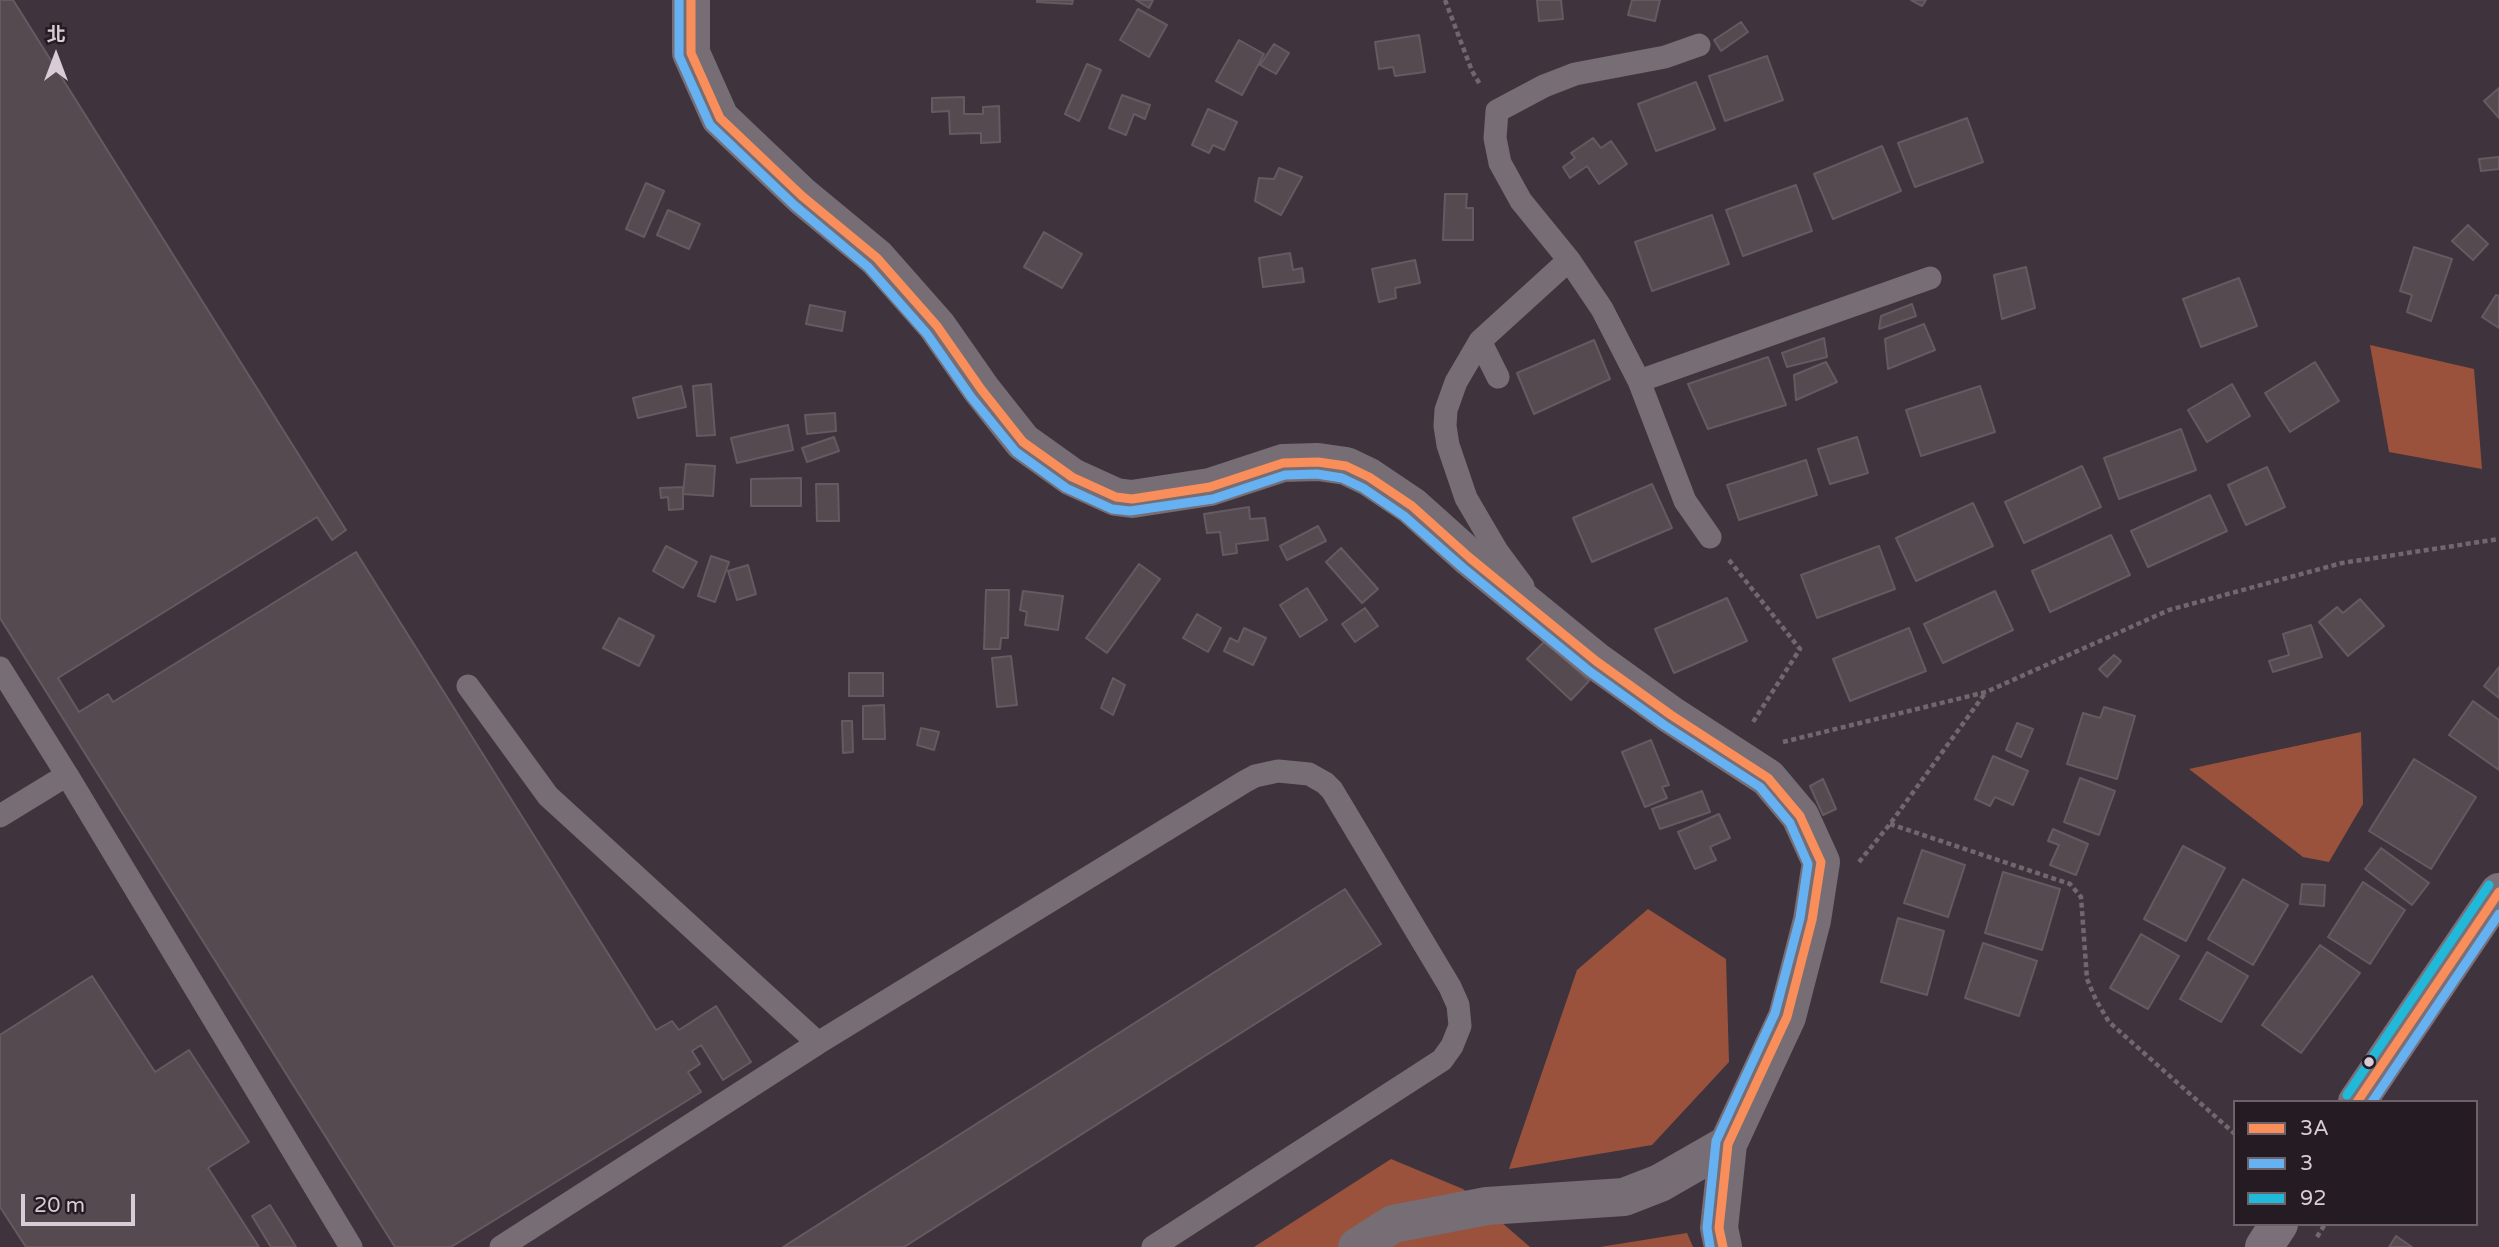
<!DOCTYPE html>
<meta charset="utf-8">
<style>
body{margin:0}
#map{position:relative;width:2499px;height:1247px;overflow:hidden;background:#3f343d;font-family:"Varela Round","Noto Sans TC",sans-serif}
canvas{display:block}
.legend{position:absolute;left:2233px;top:1100px;width:245px;height:126px;box-sizing:border-box;background:#251b22;border:2px solid #6d626a;margin:0;padding:9px 12px;list-style:none;font-size:21px;color:#daccd6}
.legend li{display:flex;align-items:center;gap:14px;height:35px}
.legend b{width:35px;border:2px solid #6d626a}
.north{position:absolute;left:21px;top:21px;width:70px;height:70px;-webkit-text-stroke:5px #251b22;paint-order:stroke;rotate:0deg;font-size:19px;font-weight:700;line-height:28px;text-align:center;color:#daccd6}
.north::after{content:'';display:block;margin:auto;width:24px;height:32px;background:#daccd6;clip-path:polygon(50% 0,100% 100%,50% 72%,0 100%)}
.scale{position:absolute;left:21px;top:1194px;width:114px;height:32px;box-sizing:border-box;border:4px solid #daccd6;border-top:0;padding-left:9px;font-size:21px;line-height:24px;white-space:nowrap;color:#daccd6;-webkit-text-stroke:5px #251b22;paint-order:stroke}
</style>
<div id="map">
<canvas width="2499" height="1247"></canvas>
<ul class="legend">
<li><b style="height:9px;background:#fa8e5a"></b>3A</li>
<li><b style="height:9px;background:#66b1f2"></b>3</li>
<li><b style="height:9px;background:#20b9da"></b>92</li>
</ul>
<div class="north">北</div>
<div class="scale">20 m</div>
</div>
<script>
const g = document.querySelector('canvas').getContext('2d');
g.lineJoin = 'round';
function fillPath(path, color) {
  g.fillStyle = color;
  g.fill(path, 'evenodd');
}
function toPath(rows) {
  const path = new Path2D();
  for (const r of rows) {
    path.moveTo(r[0], r[1]);
    for (let i = 2; i < r.length; i += 2) path.lineTo(r[i], r[i + 1]);
  }
  return path;
}
function strokePath(path, color, width, dash) {
  g.strokeStyle = color;
  g.lineWidth = width;
  g.lineCap = dash ? 'butt' : 'round';
  g.setLineDash(dash || []);
  g.stroke(path);
}
fillPath(toPath([
 [2370,345,2474,369,2482,469,2389,452],
 [2361,732,2363,804,2329,862,2303,857,2189,769],
 [1648,909,1726,959,1729,1062,1652,1145,1509,1169,1577,970],
 [1391,1159,1463,1189,1530,1247,1254,1247],
 [1687,1233,1693,1247,1600,1247]
]), '#9a523c');
const building = toPath([
 [0,0,13,0,346,530,332,540,317,517,58,678,79,712,108,694,113,702,356,552,656,1030,672,1021,679,1030,716,1006,751,1062,723,1080,701,1045,692,1051,700,1064,688,1072,701,1092,451,1247,395,1247,0,618,0,0],
 [1037,0,1073,0,1072,4,1037,2,1037,0],
 [1136,0,1153,0,1149,8,1136,0],
 [1537,0,1561,0,1563,19,1539,21,1537,0],
 [1632,0,1660,0,1655,21,1628,15,1632,0],
 [1911,0,1926,0,1922,6,1911,0],
 [1138,9,1167,25,1149,57,1120,40,1138,9],
 [1741,22,1748,32,1721,51,1714,40,1741,22],
 [1419,35,1425,72,1395,76,1393,67,1379,69,1375,42,1419,35],
 [1239,40,1264,54,1242,95,1216,81,1239,40],
 [1274,44,1289,53,1276,74,1260,65,1274,44],
 [1767,56,1783,100,1725,121,1709,76,1767,56],
 [1087,64,1101,70,1079,121,1065,114,1087,64],
 [1696,82,1715,129,1656,151,1638,104,1696,82],
 [2499,88,2499,118,2484,101,2499,88],
 [1122,95,1150,105,1145,119,1134,114,1126,135,1109,128,1122,95],
 [964,97,964,114,983,114,983,107,999,106,1000,142,981,143,981,133,950,134,949,111,932,112,932,98,964,97],
 [1208,109,1237,122,1224,150,1213,145,1209,153,1192,145,1208,109],
 [1967,118,1983,162,1915,187,1898,143,1967,118],
 [1593,138,1601,148,1611,141,1627,164,1599,184,1587,166,1570,178,1563,167,1575,158,1571,153,1593,138],
 [1882,146,1901,191,1833,219,1814,174,1882,146],
 [2499,157,2499,169,2481,171,2479,159,2499,157],
 [1279,168,1302,177,1281,215,1255,201,1259,178,1274,179,1279,168],
 [646,183,664,191,644,237,626,229,646,183],
 [1796,185,1812,231,1743,256,1726,210,1796,185],
 [1445,194,1467,194,1466,208,1473,208,1473,240,1443,240,1445,194],
 [668,210,700,224,689,249,657,235,668,210],
 [1712,215,1729,264,1652,291,1635,242,1712,215],
 [2468,225,2488,244,2473,260,2452,241,2468,225],
 [1044,232,1082,254,1062,288,1024,267,1044,232],
 [2414,247,2452,259,2431,321,2407,312,2412,295,2400,291,2414,247],
 [1290,253,1293,270,1302,268,1304,282,1263,287,1259,258,1290,253],
 [1415,260,1420,283,1395,288,1396,298,1379,302,1372,269,1415,260],
 [2026,267,2035,308,2002,319,1994,275,2026,267],
 [2239,278,2257,326,2201,347,2183,299,2239,278],
 [2496,295,2499,296,2499,328,2482,317,2496,295],
 [1912,304,1916,316,1879,329,1881,316,1912,304],
 [810,305,845,312,842,331,806,324,810,305],
 [1924,324,1935,350,1888,369,1885,339,1924,324],
 [1824,338,1827,357,1787,367,1782,353,1824,338],
 [1594,340,1610,379,1534,414,1517,373,1594,340],
 [1768,357,1786,405,1708,429,1688,384,1768,357],
 [1826,362,1837,382,1796,400,1794,375,1826,362],
 [2315,362,2339,401,2290,432,2265,393,2315,362],
 [711,384,715,435,697,436,693,386,711,384],
 [2232,384,2250,416,2207,442,2188,410,2232,384],
 [681,386,686,407,638,418,633,398,681,386],
 [1980,386,1995,432,1921,456,1906,410,1980,386],
 [835,413,836,431,807,434,805,415,835,413],
 [788,425,793,450,737,463,731,438,788,425],
 [2181,429,2196,470,2119,499,2104,458,2181,429],
 [834,437,839,451,807,462,802,448,834,437],
 [1857,437,1868,473,1830,484,1818,449,1857,437],
 [1806,460,1817,495,1739,520,1727,485,1806,460],
 [686,464,715,466,713,496,683,494,686,464],
 [2082,466,2101,507,2024,543,2005,502,2082,466],
 [2267,467,2285,507,2246,525,2228,485,2267,467],
 [801,478,801,506,751,506,751,479,801,478],
 [816,484,838,484,839,521,817,521,816,484],
 [1652,484,1672,528,1592,562,1573,518,1652,484],
 [683,487,683,509,669,510,668,497,661,498,660,488,683,487],
 [2210,495,2227,531,2148,567,2131,531,2210,495],
 [1973,503,1993,546,1916,581,1896,538,1973,503],
 [1249,507,1250,519,1265,518,1268,540,1236,544,1237,553,1223,555,1220,532,1207,533,1204,514,1249,507],
 [1318,526,1326,541,1287,560,1280,546,1318,526],
 [2111,535,2130,575,2050,612,2032,571,2111,535],
 [666,546,697,562,683,588,653,571,666,546],
 [1879,546,1895,589,1817,618,1801,575,1879,546],
 [1341,548,1378,589,1362,603,1326,562,1341,548],
 [711,556,729,562,715,602,698,596,711,556],
 [1139,564,1160,579,1107,653,1086,638,1139,564],
 [748,565,756,594,737,600,728,571,748,565],
 [1307,588,1327,620,1300,637,1280,605,1307,588],
 [986,590,1009,590,1008,638,1001,638,1000,649,984,649,986,590],
 [1023,591,1063,596,1058,630,1025,625,1027,612,1020,610,1023,591],
 [1995,591,2013,630,1943,663,1924,624,1995,591],
 [1727,598,1747,641,1674,673,1655,629,1727,598],
 [2360,599,2384,626,2348,656,2319,622,2337,607,2343,613,2360,599],
 [1365,608,1378,626,1355,642,1342,624,1365,608],
 [1197,614,1221,628,1208,652,1183,638,1197,614],
 [619,618,654,636,639,666,603,648,619,618],
 [2311,625,2322,657,2273,672,2269,661,2289,655,2283,634,2311,625],
 [1244,628,1266,638,1253,665,1224,651,1230,638,1238,642,1244,628],
 [1909,628,1926,671,1850,701,1833,659,1909,628],
 [1545,641,1589,681,1571,700,1527,659,1545,641],
 [2114,655,2121,661,2107,677,2099,669,2114,655],
 [1011,656,1017,705,997,707,992,658,1011,656],
 [2499,667,2499,698,2484,686,2499,667],
 [849,673,883,673,883,696,849,696,849,673],
 [1113,678,1125,685,1113,715,1101,708,1113,678],
 [2473,701,2499,720,2499,770,2449,735,2473,701],
 [884,705,885,739,863,739,863,706,884,705],
 [2104,707,2135,716,2117,779,2067,764,2083,713,2100,718,2104,707],
 [842,721,852,721,853,752,843,753,842,721],
 [2017,723,2033,729,2021,757,2006,750,2017,723],
 [921,728,939,732,934,750,917,745,921,728],
 [1651,740,1669,785,1662,787,1667,798,1645,807,1622,752,1651,740],
 [1993,756,2028,771,2013,805,1995,797,1990,806,1975,799,1993,756],
 [2414,759,2476,797,2431,869,2369,831,2414,759],
 [2080,778,2115,791,2099,835,2064,822,2080,778],
 [1823,779,1836,809,1823,815,1810,786,1823,779],
 [1702,791,1710,812,1660,829,1652,809,1702,791],
 [1719,814,1730,838,1710,847,1716,860,1695,869,1678,832,1719,814],
 [2053,829,2088,844,2076,875,2050,865,2059,845,2048,841,2053,829],
 [2183,846,2225,868,2186,941,2144,919,2183,846],
 [2381,848,2429,883,2412,905,2365,869,2381,848],
 [1922,850,1965,865,1948,917,1904,903,1922,850],
 [2003,872,2060,889,2042,950,1985,933,2003,872],
 [2243,879,2288,905,2253,965,2208,939,2243,879],
 [2363,882,2405,910,2370,964,2328,937,2363,882],
 [2302,884,2325,885,2324,906,2300,904,2302,884],
 [1345,889,1381,944,904,1247,783,1247,1345,889],
 [1898,918,1944,931,1927,995,1881,982,1898,918],
 [2141,934,2179,956,2148,1009,2110,988,2141,934],
 [1983,943,2037,961,2019,1016,1965,998,1983,943],
 [2320,945,2360,973,2301,1053,2262,1025,2320,945],
 [2207,952,2248,976,2221,1022,2180,999,2207,952],
 [92,976,155,1072,189,1050,249,1142,208,1168,259,1247,26,1247,0,1207,0,1035,92,976],
 [270,1205,296,1247,271,1247,252,1216,270,1205],
 [2396,1236,2412,1247,2389,1247,2396,1236]
]);
fillPath(building, '#554a50');
strokePath(building, '#655a5f', 2);
strokePath(toPath([
 [1445,0,1472,71,1481,86],
 [1729,560,1800,649,1753,722],
 [1783,742,1986,692,2169,610,2342,563,2499,539],
 [1890,824,2070,884,2081,897,2087,979,2096,1000,2109,1022,2235,1134],
 [1859,862,1890,824,1986,692],
 [2317,1237,2325,1224]
]), '#70686e', 4.5, [5, 3.5]);
strokePath(toPath([
 [1569,260,1602,309,1639,381,1930,278],
 [1480,341,1498,377],
 [1639,381,1685,501,1710,537],
 [1523,586,1497,551,1466,498,1448,445,1445,426,1446,410,1456,382,1480,341,1569,260,1521,201,1500,163,1495,138,1497,111,1544,86,1575,74,1665,57,1699,45],
 [0,668,67,775],
 [468,686,548,796,818,1043],
 [0,816,67,775,351,1247],
 [501,1247,818,1043,1244,782,1255,776,1278,771,1309,774,1325,783,1332,790,1450,987,1458,1005,1460,1026,1452,1046,1442,1060,1153,1247]
]), '#766e74', 23);
strokePath(toPath([
 [691,0,691,53,720,118,802,196,877,258,937,326,981,389,1023,442,1072,477,1116,497,1132,499,1210,487,1283,463,1318,462,1346,466,1369,477,1412,506,1470,558,1596,661,1671,715,1768,778,1800,816,1821,862,1812,920,1787,1017,1728,1144,1719,1228,1723,1247],
 [1357,1247,1393,1224,1487,1206,1624,1197,1660,1183,1728,1144]
]), '#766e74', 38);
strokePath(toPath([
 [2357,1102,2499,892],
 [2264,1247,2279,1224]
]), '#7a7079', 38);
strokePath(toPath([
 [691,0,691,53,720,118,802,196,877,258,937,326,981,389,1023,442,1072,477,1116,497,1132,499,1210,487,1283,463,1318,462,1346,466,1369,477,1412,506,1470,558,1596,661,1671,715,1768,778,1800,816,1821,862,1812,920,1787,1017,1728,1144,1719,1228,1723,1247],
 [2357,1102,2499,892]
]), '#fa8e5a', 9);
strokePath(toPath([
 [679,0,679,56,710,125,794,205,868,267,927,334,971,397,1016,452,1066,488,1112,509,1130,511,1213,499,1285,475,1317,474,1342,478,1363,488,1404,516,1462,567,1589,671,1664,725,1760,787,1790,823,1808,864,1800,918,1775,1013,1716,1141,1707,1228,1710,1247],
 [2372,1102,2499,914]
]), '#66b1f2', 9);
strokePath(toPath([
 [2347,1095,2489,885]
]), '#20b9da', 9);
for (const [x, y, r, color] of [
 [2369,1062,6,"#daccd6"]
]) {
  const dot = new Path2D();
  dot.arc(x, y, r, 0, 2 * Math.PI);
  g.fillStyle = color;
  g.fill(dot);
  strokePath(dot, '#251b22', 2.5);
}
</script>
